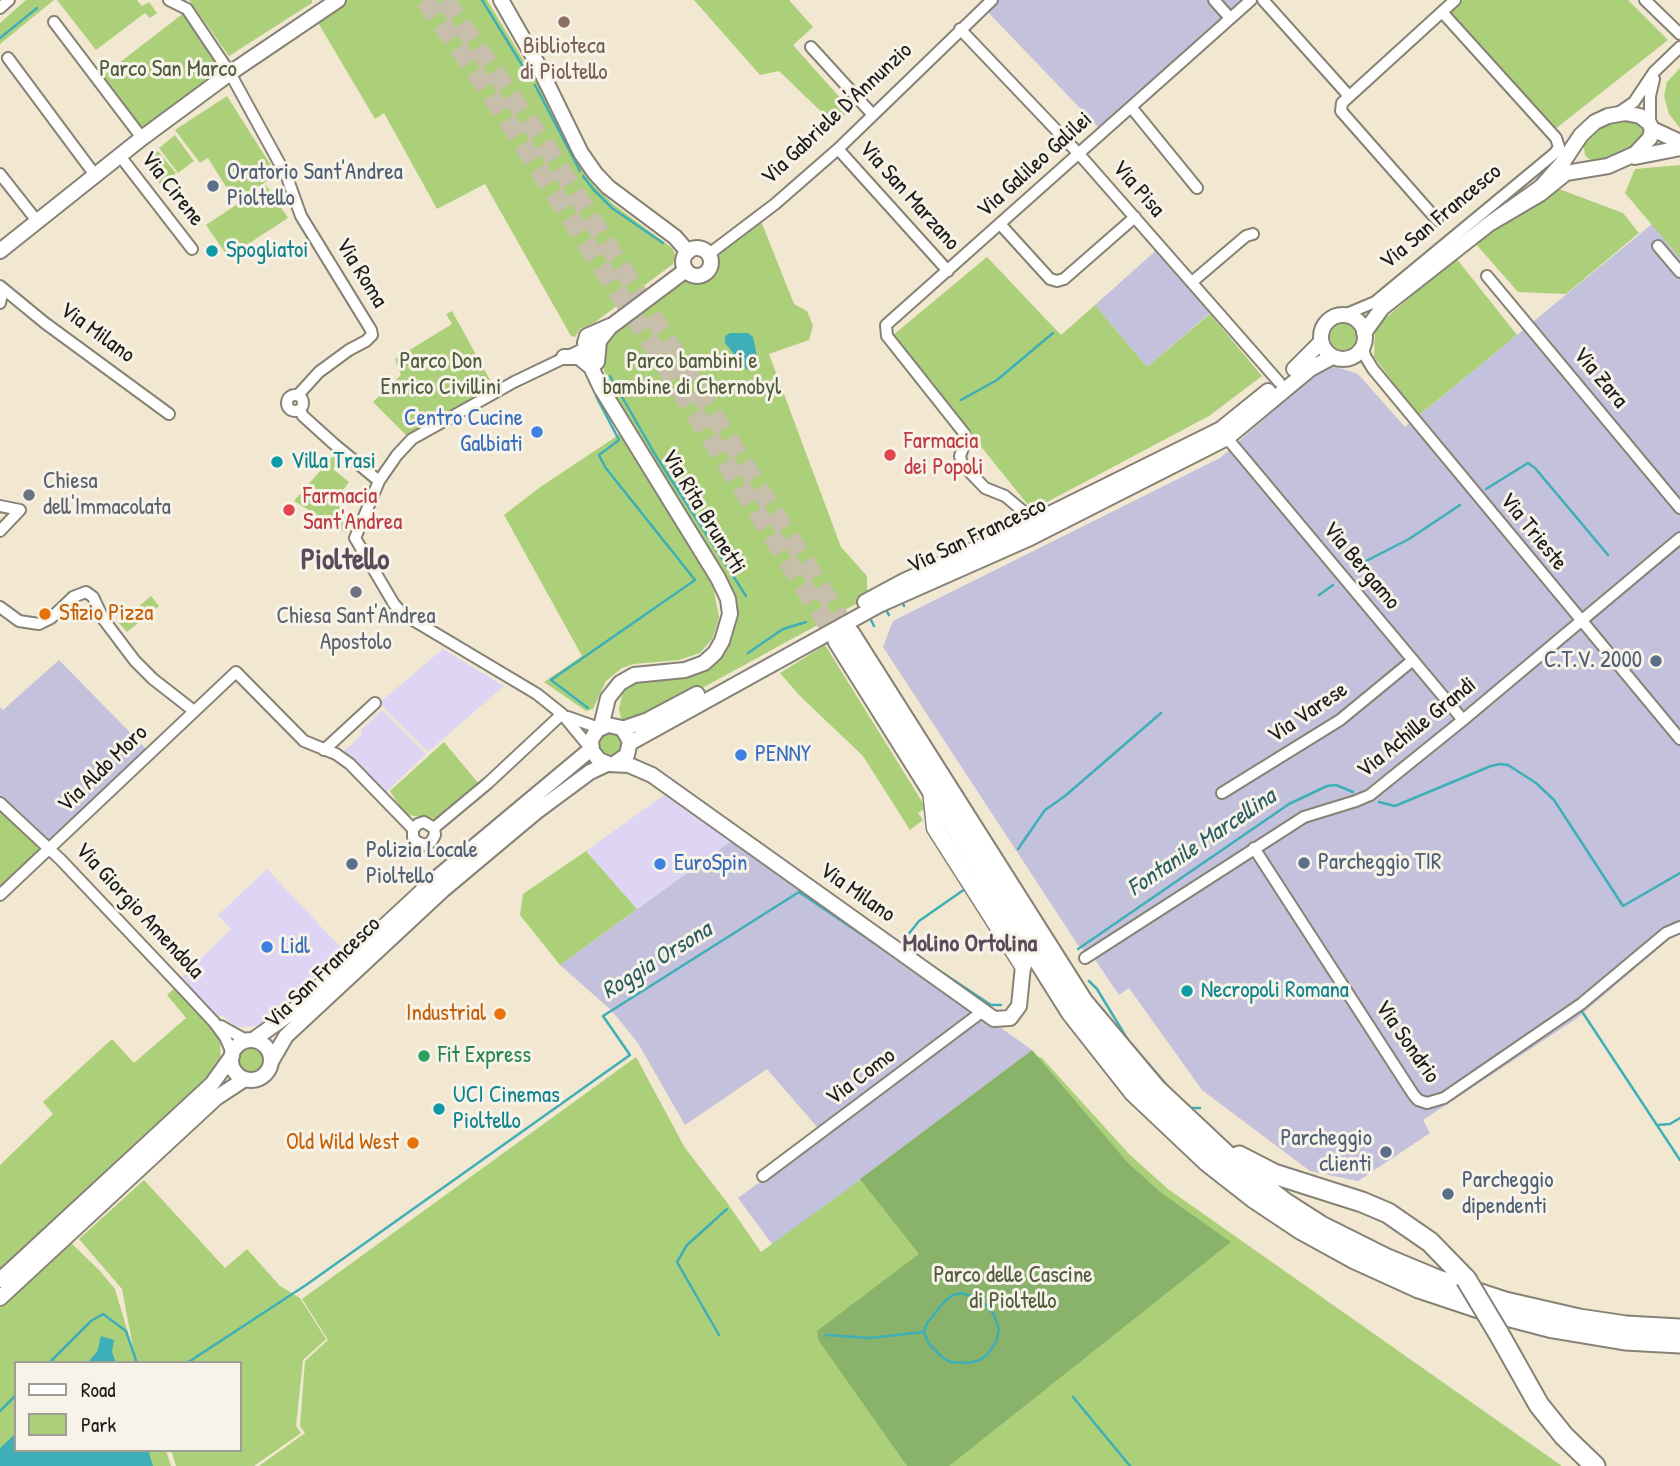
<!DOCTYPE html>
<style>
body{margin:0}
#map{position:relative;width:1680px;height:1466px;overflow:hidden;background:#f2e7d0;font-family:"Patrick Hand",sans-serif}
canvas{display:block}
.legend{position:absolute;left:14px;top:1361px;width:228px;height:91px;box-sizing:border-box;background:#f7f3e8;border:2px solid #9f9d96;margin:0;padding:9px 12px;list-style:none;font-size:21px;color:#1c1c1c}
.legend li{display:flex;align-items:center;gap:14px;height:35px}
.legend b{width:35px;border:2px solid #9f9d96}
</style>
<div id="map">
<canvas width="1680" height="1466"></canvas>
<ul class="legend">
<li><b style="height:9px;background:#fff"></b>Road</li>
<li><b style="height:19px;background:#acd07a"></b>Park</li>
</ul>
</div>
<script>
const g = document.querySelector('canvas').getContext('2d');
g.lineJoin = 'round';
function fillPath(path, color) {
  g.fillStyle = color;
  g.fill(path, 'evenodd');
}
function toPath(rows) {
  const path = new Path2D();
  for (const r of rows) {
    if (r.length === 3) {
      path.moveTo(r[0] + r[2], r[1]);
      path.arc(r[0], r[1], r[2], 0, 2 * Math.PI);
      continue;
    }
    path.moveTo(r[0], r[1]);
    for (let i = 2; i < r.length; i += 2) path.lineTo(r[i], r[i + 1]);
  }
  return path;
}
function strokePath(path, color, width, dash) {
  g.strokeStyle = color;
  g.lineWidth = width;
  g.lineCap = dash ? 'butt' : 'round';
  g.setLineDash(dash || []);
  g.stroke(path);
}
function write(font, color, halo, rows, align = 'center') {
  g.font = font + ' "Patrick Hand",sans-serif';
  g.lineWidth = 6;
  g.setLineDash([]);
  g.textBaseline = 'middle';
  g.strokeStyle = halo;
  g.fillStyle = color;
  for (const [text, x, y, turn = 0] of rows) {
    g.save();
    g.translate(x, y);
    g.rotate((+turn || 0) * Math.PI / 180);
    g.textAlign = isNaN(turn) ? turn : align;
    if (halo) g.strokeText(text, 0, 0);
    g.fillText(text, 0, 0);
    g.restore();
  }
}
fillPath(toPath([
 [443,649,504,686,428,752,379,703],
 [382,710,426,754,384,794,343,752,362,734,361,730],
 [670,794,734,839,637,909,586,851,664,795],
 [267,869,343,950,260,1026,236,1027,222,1015,214,1022,177,982,231,929,218,915]
]), '#ded5f5');
fillPath(toPath([
 [992,0,1251,0,1103,132,983,7],
 [1652,224,1680,258,1680,935,1672,937,1576,1019,1423,1120,1430,1133,1358,1181,1310,1171,1202,1090,1129,988,1119,995,1096,961,1078,945,883,647,893,621,1220,458,1327,364,1358,374,1405,427],
 [1161,246,1215,309,1147,367,1095,305],
 [59,660,150,753,50,849,0,803,0,707,3,710],
 [734,839,1032,1050,860,1179,920,1254,789,1267,738,1198,824,1135,767,1069,685,1125,638,1043,612,1011,560,965]
]), '#c3c1db');
fillPath(toPath([
 [26,0,54,0,0,44,0,23],
 [57,0,137,0,142,6,149,2,157,13,150,18,145,13,96,50],
 [189,0,312,0,312,3,229,56],
 [348,0,487,0,541,89,583,169,596,187,613,204,672,248,676,256,673,264,594,323,580,329,575,337,571,336,485,184,437,209,384,113,375,119,317,21],
 [694,0,789,0,813,27,793,45,850,109,835,125,779,71,760,75],
 [1463,0,1628,0,1668,40,1554,130,1450,13],
 [185,12,222,74,144,133,101,77],
 [1680,68,1680,128,1669,114,1664,96,1667,82],
 [227,96,277,175,235,201,208,158,200,163,175,130],
 [1619,120,1640,121,1645,128,1645,136,1639,144,1607,161,1596,162,1589,159,1585,155,1583,142,1603,125],
 [175,135,194,161,178,173,159,148],
 [158,151,176,173,161,185,143,163],
 [1680,165,1680,258,1625,193,1635,169],
 [266,185,288,218,228,257,206,225],
 [1559,189,1623,213,1639,233,1566,294,1518,292,1475,243,1508,217],
 [761,221,794,304,807,311,813,326,809,340,769,354,841,547,867,576,867,598,660,711,626,722,621,718,619,709,623,691,631,685,641,681,688,677,713,665,731,639,737,619,737,609,735,599,604,380,607,379,602,364,603,343],
 [987,257,1061,335,1095,305,1147,367,1210,314,1262,376,1209,416,1032,510,892,336],
 [1456,258,1517,335,1418,416,1374,357,1375,327],
 [452,311,495,389,409,438,373,402,401,375,395,359,452,324,446,314],
 [1343,337,13],
 [620,434,708,577,714,591,719,617,713,638,700,653,679,660,634,664,622,668,606,681,593,709,586,711,544,682,582,656,504,515,539,488],
 [334,455,340,460,333,469,349,482,334,503,355,517,346,533,294,501],
 [151,596,159,606,127,632,119,623],
 [825,645,926,808,918,813,923,820,910,830,863,756,800,696,780,673],
 [610,745,13],
 [444,742,479,784,436,819,409,815,400,807,390,791],
 [0,811,37,845,39,852,0,887],
 [586,851,637,909,560,965,520,915,523,894],
 [177,986,216,1032,220,1041,221,1062,214,1073,0,1271,0,1165,53,1114,43,1102,112,1039,134,1063,186,1018,167,995],
 [251,1060,14],
 [1032,1055,1042,1058,1129,1154,1168,1189,1562,1466,259,1466,305,1433,300,1426,305,1361,328,1340,302,1299,636,1057,685,1148,726,1201,761,1252],
 [144,1180,225,1268,247,1249,280,1286,300,1298,326,1339,303,1360,296,1426,301,1433,254,1466,176,1466,171,1450,240,1450,240,1363,139,1363,134,1353,122,1289,79,1239],
 [70,1242,100,1271,115,1289,137,1363,16,1363,16,1450,166,1450,171,1466,0,1466,0,1308]
]), '#acd07a');
fillPath(toPath([
 [1032,1050,1127,1162,1160,1192,1231,1242,949,1466,907,1466,819,1341,817,1331,919,1254,860,1179]
]), '#89b26a');
fillPath(toPath([
 [730,333,748,333,753,337,759,366,756,370,747,370,725,343,725,336],
 [101,1336,114,1340,112,1352,116,1363,87,1363,97,1352],
 [16,1433,16,1450,148,1450,153,1466,0,1466,0,1448]
]), '#3eafb7');
strokePath(toPath([
 [482,0,530,78],
 [0,38,37,8],
 [535,85,580,171],
 [583,176,593,189,612,208,663,243],
 [610,376,656,456,746,596],
 [961,400,997,380,1053,333],
 [1486,489,1528,463,1535,468,1608,555],
 [1366,561,1409,539,1460,505],
 [1319,595,1333,585],
 [901,599,904,606],
 [884,607,889,615],
 [869,616,874,626],
 [748,653,783,629,806,622],
 [588,708,551,680,695,580,605,467,599,455,619,440,596,396],
 [1379,802,1395,806,1491,766,1500,764,1508,765,1536,783,1554,800,1623,906,1680,873],
 [1018,849,1045,810,1065,796,1161,713],
 [899,946,919,921,965,889],
 [1078,949,1289,804,1327,786,1336,785,1353,792],
 [934,967,991,1005,1001,1005],
 [1089,981,1097,989,1128,1040,1171,1090],
 [1581,1010,1680,1160],
 [1190,1108,1200,1108],
 [1657,1125,1670,1124,1680,1118],
 [962,1293,982,1300,994,1315,999,1330,996,1342,987,1355,980,1360,969,1363,950,1362,942,1357,929,1344,924,1332,927,1323,945,1301,953,1295,962,1293],
 [719,1335,677,1262,687,1245,727,1209],
 [826,1335,870,1338,923,1332],
 [49,1363,91,1321,103,1314,126,1331,137,1363],
 [187,1363,306,1285,630,1055,603,1016,799,892,889,953],
 [1073,1397,1130,1466],
 [0,1411,16,1395]
]), '#3eafb7', 2.5);
strokePath(toPath([
 [425,0,489,92,645,334,838,641],
 [445,0,548,149,850,634]
]), '#c7beac', 19, [19, 10]);
const street = toPath([
 [169,0,187,9,230,73,287,177,301,216,371,330,372,335,366,341,349,350,319,372,298,395],
 [1214,0,1230,18],
 [1263,0,1349,96],
 [1645,0,1680,34],
 [0,8,9,0],
 [54,22,142,138],
 [960,29,1079,154,1279,382],
 [811,47,873,115],
 [8,58,95,175],
 [1131,107,1197,188],
 [1618,113,1634,102,1654,72,1680,47],
 [1650,125,1650,96,1654,79],
 [838,149,948,271],
 [120,156,192,249],
 [0,174,37,221],
 [1437,220,1341,111,1342,103,1455,0],
 [1000,224,1050,279,1057,281,1064,279,1135,217],
 [1658,246,1680,272],
 [709,254,775,204,838,149,992,0],
 [1487,276,1680,508],
 [1192,282,1246,236,1253,234],
 [0,286,45,323,169,414],
 [0,303,3,289],
 [1344,315,1375,302,1555,153,1559,147,1556,138,1442,12],
 [1363,346,1365,356,1373,369,1680,739],
 [587,347,514,382,412,439,397,455,379,481,355,538,394,604,403,614,537,694,562,714,591,749],
 [295,403,8],
 [300,410,303,416,334,444,379,481],
 [1227,438,1463,720],
 [0,506,20,510],
 [1042,517,1030,517,1005,496,985,488,962,464,960,456,966,440,964,433,887,336,886,325,1251,0],
 [0,531,20,510],
 [0,607,19,621,39,624,51,618,73,597,86,592,93,597,104,620,135,661,153,679,194,711],
 [568,717,599,728],
 [324,750,375,703],
 [1222,793,1340,720,1413,660],
 [0,803,61,860,185,991,214,1022,225,1037,232,1053],
 [434,828,488,783,562,714],
 [413,829,418,824,424,822,434,828],
 [1254,848,1413,1094,1418,1100,1427,1103,1444,1098,1581,1004,1666,933,1680,927],
 [0,895,236,672,304,741,336,754,350,764,413,829,413,837,417,842,425,845,431,842,435,835,434,828],
 [1085,958,1304,817,1356,801,1370,795,1463,720,1680,538],
 [221,1026,246,1040],
 [763,1176,983,1011]
]);
const secondary = toPath([
 [501,0,537,63,581,153,595,173,608,187,675,237,688,252],
 [1652,129,1680,142],
 [1635,157,1680,148],
 [697,262,14],
 [0,251,142,138,230,73,338,0],
 [1343,337,22],
 [1364,333,1382,308,1489,224,1541,187,1563,162,1581,135,1595,122,1608,116,1625,113,1640,116,1649,123,1652,129,1650,138,1635,154,1608,166,1566,173,1540,194,1489,224],
 [590,348,591,367,601,388,718,578,728,599,730,614,722,641,715,653,704,663,685,670,634,675,620,683,608,698,601,727],
 [590,348,585,343,587,336,610,326],
 [564,357,579,357,591,367],
 [597,362,599,341,610,327,686,270],
 [1294,369,1321,342],
 [865,602,904,581,1009,534,1221,429,1268,391],
 [622,729,648,720,697,694],
 [630,743,881,604,1030,538,1227,438,1310,369,1332,357],
 [614,764,627,755,630,741,622,728,608,725,597,730,591,740,592,751,599,760,609,764,629,765,652,775,994,1019,1010,1018,1019,1006,1023,966],
 [251,1060,20],
 [253,1040,291,1013,433,881,591,749],
 [272,1060,286,1036,444,889,536,812,590,772,607,764],
 [0,1280,212,1084,232,1056],
 [0,1298,216,1098,245,1079]
]);
const primary = toPath([
 [931,790,935,828,1023,966]
]);
const highway = toPath([
 [850,634,1083,1002,1157,1090,1240,1168,1285,1203,1321,1226,1385,1258,1438,1280,1505,1302,1579,1319,1626,1326,1680,1329],
 [838,641,1071,1012,1134,1092,1208,1162,1254,1198,1302,1230,1353,1258,1419,1288,1488,1311,1553,1328,1625,1340,1680,1343],
 [1239,1156,1274,1174,1362,1202,1388,1213,1430,1242,1466,1279],
 [1499,1334,1539,1405,1564,1436,1595,1466]
]);
strokePath(street, '#878276', 14);
strokePath(secondary, '#878276', 18);
strokePath(primary, '#878276', 19);
strokePath(highway, '#878276', 23);
strokePath(street, '#fff', 10);
strokePath(secondary, '#fff', 14);
strokePath(primary, '#fff', 16);
strokePath(highway, '#fff', 19);
const highwayBridge = toPath([
 [1466,1279,1499,1334]
]);
strokePath(highwayBridge, '#878276', 23, []);
strokePath(highwayBridge, '#fff', 19);
for (const [x, y, r, color] of [
 [564,22,7,"#8d6e63"],
 [213,186,7,"#5c6f8a"],
 [212,251,7,"#0f9aa8"],
 [537,432,7,"#3f7fe0"],
 [890,455,7,"#e0444e"],
 [277,462,7,"#0f9aa8"],
 [29,495,7,"#6b7280"],
 [289,510,7,"#e0444e"],
 [356,592,7,"#6b7280"],
 [45,614,7,"#e8710a"],
 [1656,661,7,"#5c6f8a"],
 [741,755,7,"#3f7fe0"],
 [1304,863,7,"#5c6f8a"],
 [352,864,7,"#5c6f8a"],
 [660,864,7,"#3f7fe0"],
 [267,947,7,"#3f7fe0"],
 [1187,991,7,"#0f9aa8"],
 [500,1014,7,"#e8710a"],
 [424,1056,7,"#2e9e5b"],
 [439,1109,7,"#0f9aa8"],
 [413,1143,7,"#e8710a"],
 [1386,1152,7,"#5c6f8a"],
 [1448,1194,7,"#5c6f8a"]
]) {
  const dot = new Path2D();
  dot.arc(x, y, r, 0, 2 * Math.PI);
  g.fillStyle = color;
  g.fill(dot);
  strokePath(dot, '#f7f3e8', 2.5);
}
write('23px', '#785e54', '#f7f3e8', [
 ["Biblioteca",564,47],
 ["di Pioltello",564,73]
]);
write('23px', '#4e5b3d', '#f7f3e8', [
 ["Parco San Marco",168,70],
 ["Parco Don",441,362],
 ["Enrico Civillini",441,388],
 ["Parco bambini e",692,362],
 ["bambine di Chernobyl",692,388],
 ["Parco delle Cascine",1013,1276],
 ["di Pioltello",1013,1302]
]);
write('23px', '#1c1c1c', '#f7f3e8', [
 ["Via Gabriele D'Annunzio",837,114,-43],
 ["Via Galileo Galilei",1035,165,-42],
 ["Via Cirene",172,189,52],
 ["Via Pisa",1138,189,49],
 ["Via San Marzano",909,196,48],
 ["Via San Francesco",1441,217,-40],
 ["Via Roma",361,273,58],
 ["Via Milano",97,333,36],
 ["Via Zara",1600,378,50],
 ["Via Rita Brunetti",703,512,59],
 ["Via Trieste",1533,532,51],
 ["Via San Francesco",977,536,-25],
 ["Via Bergamo",1361,566,50],
 ["Via Varese",1308,713,-34],
 ["Via Achille Grandi",1417,728,-39],
 ["Via Aldo Moro",103,769,-44],
 ["Via Milano",857,893,35],
 ["Via Giorgio Amendola",139,911,47],
 ["Via San Francesco",323,973,-44],
 ["Via Sondrio",1407,1042,55],
 ["Via Como",861,1077,-37]
]);
write('23px', '#4e5e75', '#f7f3e8', [
 ["Oratorio Sant'Andrea",227,173],
 ["Pioltello",227,199],
 ["C.T.V. 2000",1642,661,"right"],
 ["Polizia Locale",366,851],
 ["Pioltello",366,877],
 ["Parcheggio TIR",1318,863],
 ["Parcheggio",1372,1139,"right"],
 ["clienti",1372,1165,"right"],
 ["Parcheggio",1462,1181],
 ["dipendenti",1462,1207]
], 'left');
write('23px', '#0d838f', '#f7f3e8', [
 ["Spogliatoi",226,251],
 ["Villa Trasi",291,462],
 ["Necropoli Romana",1201,991],
 ["UCI Cinemas",453,1096],
 ["Pioltello",453,1122]
], 'left');
write('23px', '#366cbe', '#f7f3e8', [
 ["Centro Cucine",523,419,"right"],
 ["Galbiati",523,445,"right"],
 ["PENNY",755,755],
 ["EuroSpin",674,864],
 ["Lidl",281,947]
], 'left');
write('23px', '#be3a42', '#f7f3e8', [
 ["Farmacia",904,442],
 ["dei Popoli",904,468],
 ["Farmacia",303,497],
 ["Sant'Andrea",303,523]
], 'left');
write('23px', '#5b616d', '#f7f3e8', [
 ["Chiesa",43,482],
 ["dell'Immacolata",43,508],
 ["Chiesa Sant'Andrea",356,617,"center"],
 ["Apostolo",356,643,"center"]
], 'left');
write('23px', '#c56008', '#f7f3e8', [
 ["Sfizio Pizza",59,614,"left"],
 ["Industrial",486,1014],
 ["Old Wild West",399,1143]
], 'right');
write('23px', '#27864d', '#f7f3e8', [
 ["Fit Express",438,1056]
], 'left');
write('italic 24px', '#2b5e62', '#f7f3e8', [
 ["Fontanile Marcellina",1202,843,-34],
 ["Roggia Orsona",657,961,-32]
]);
write('bold 24px', '#5b4b5a', '#f7f3e8', [
 ["Molino Ortolina",970,945]
]);
write('bold 30px', '#5b4b5a', '#f7f3e8', [
 ["Pioltello",345,561]
]);
</script>
